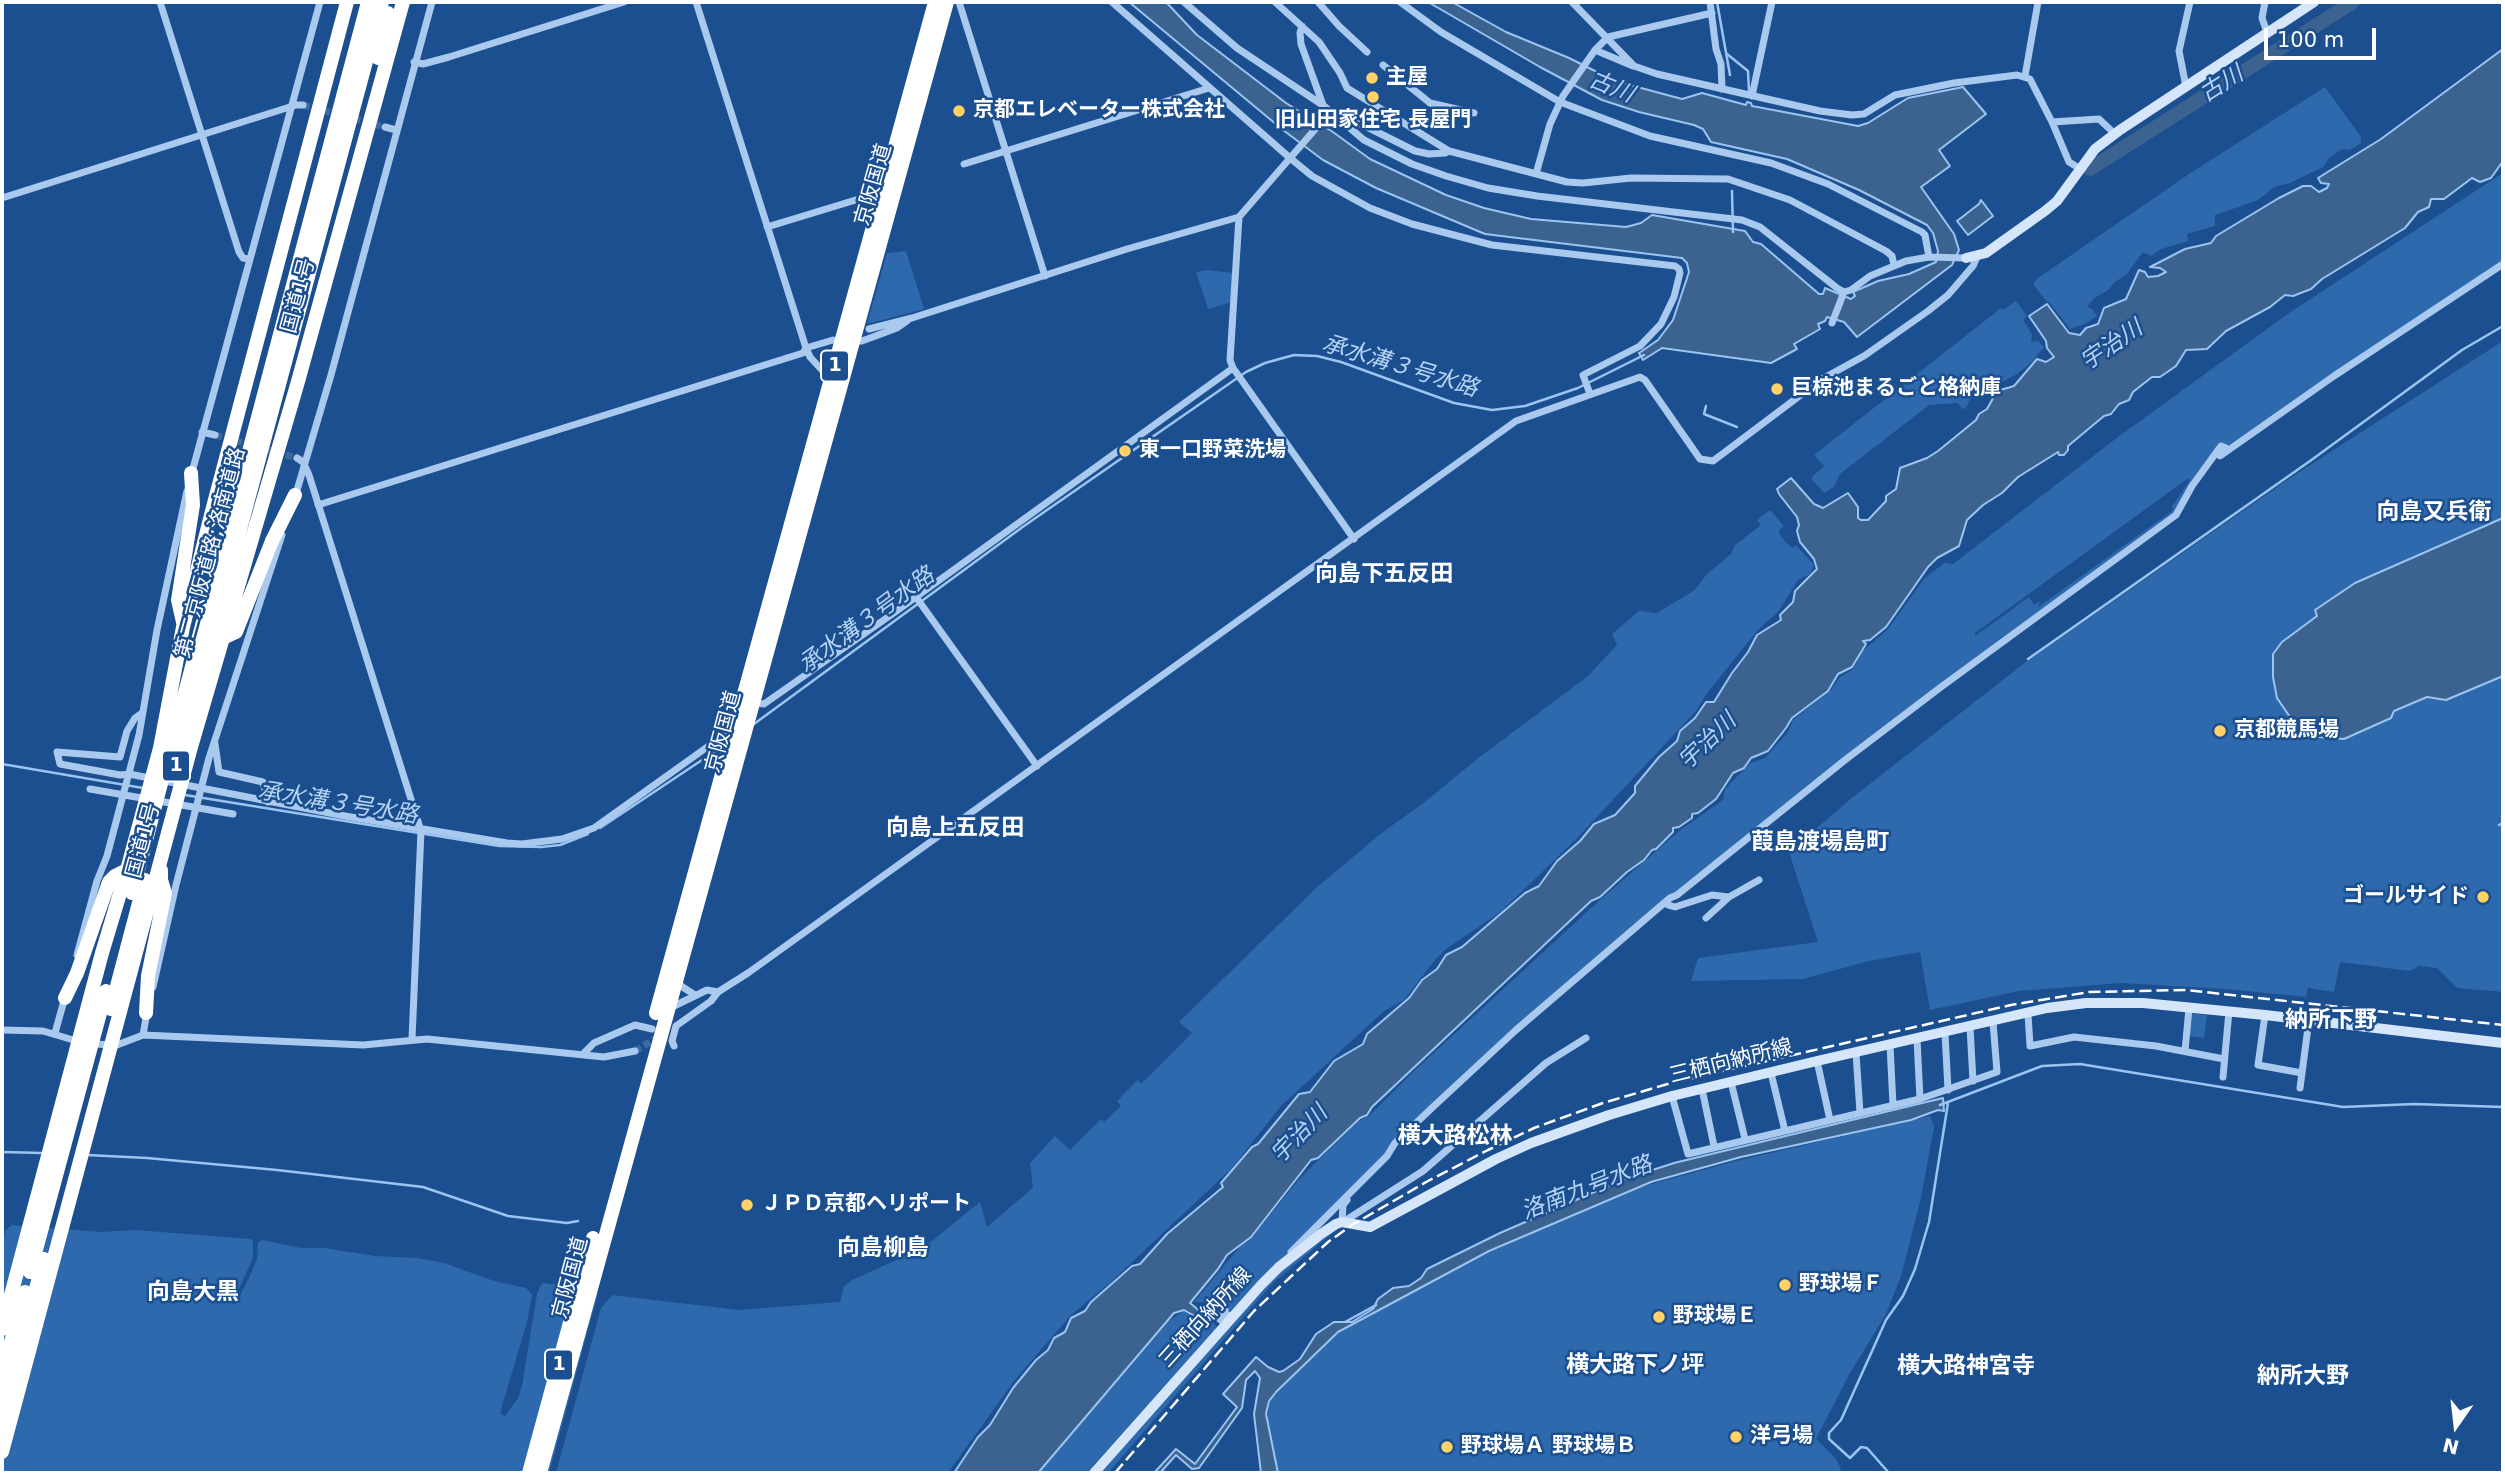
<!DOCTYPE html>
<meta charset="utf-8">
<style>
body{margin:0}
#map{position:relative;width:2505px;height:1475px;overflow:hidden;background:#1b4f8f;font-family:"DejaVu Sans",sans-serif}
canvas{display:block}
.frame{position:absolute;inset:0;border:4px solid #fff;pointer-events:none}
.north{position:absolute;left:2421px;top:1391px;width:70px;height:70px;-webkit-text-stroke:5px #1b4f8f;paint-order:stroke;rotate:194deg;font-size:19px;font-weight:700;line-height:28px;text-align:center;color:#fff}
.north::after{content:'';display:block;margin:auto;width:24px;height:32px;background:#fff;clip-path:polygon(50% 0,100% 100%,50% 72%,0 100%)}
.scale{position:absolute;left:2264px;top:28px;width:112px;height:32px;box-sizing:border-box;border:4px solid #fff;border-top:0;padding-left:9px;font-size:21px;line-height:24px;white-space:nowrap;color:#fff;-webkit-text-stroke:5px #1b4f8f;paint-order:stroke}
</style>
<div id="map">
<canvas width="2505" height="1475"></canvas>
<div class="frame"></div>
<div class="north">N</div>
<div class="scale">100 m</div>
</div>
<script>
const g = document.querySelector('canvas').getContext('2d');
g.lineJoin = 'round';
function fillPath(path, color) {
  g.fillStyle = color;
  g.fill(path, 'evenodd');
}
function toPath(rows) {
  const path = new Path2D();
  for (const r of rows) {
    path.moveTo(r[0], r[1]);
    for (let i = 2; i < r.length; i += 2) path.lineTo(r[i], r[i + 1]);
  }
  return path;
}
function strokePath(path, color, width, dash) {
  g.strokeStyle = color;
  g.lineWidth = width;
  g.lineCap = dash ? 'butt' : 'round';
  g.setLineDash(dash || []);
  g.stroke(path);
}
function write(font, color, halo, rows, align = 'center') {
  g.font = font + ' "DejaVu Sans","Noto Sans JP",sans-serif';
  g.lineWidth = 5;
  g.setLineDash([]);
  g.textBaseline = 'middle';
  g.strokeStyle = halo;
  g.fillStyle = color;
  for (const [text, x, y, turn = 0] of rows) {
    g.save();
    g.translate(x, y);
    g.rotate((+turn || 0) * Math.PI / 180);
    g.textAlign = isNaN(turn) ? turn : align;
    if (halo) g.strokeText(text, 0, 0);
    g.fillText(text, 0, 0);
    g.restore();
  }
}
fillPath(toPath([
 [2325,87,2361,137,2361,143,2350,150,2342,149,2329,158,2323,167,2290,183,2274,187,2258,200,2215,215,2215,226,2187,234,2188,241,2161,249,2151,256,2143,252,2126,275,2115,282,2108,290,2093,299,2087,307,2092,309,2097,316,2085,324,2070,329,2049,302,2046,301,2033,284,2038,278,2189,174],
 [2503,173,2503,264,2220,456,2221,446,2176,515,1941,687,1670,898,1434,1106,1222,1321,1225,1309,1216,1303,1194,1302,1243,1243,1252,1237,1300,1178,1359,1121,1369,1116,1413,1072,1602,898,1683,828,1723,800,1725,789,1750,763,1765,758,1788,732,1793,720,1831,690,1839,678,1853,669,1863,651,1888,629,1924,579,1944,563,1953,564,2118,437,2289,313],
 [2187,479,2190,480,2171,508,2173,508,2172,511,2037,608,2041,601,2034,605,2029,597,1975,636,1975,633],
 [906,251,924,309,867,324,887,253],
 [1207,270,1234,273,1232,302,1208,309,1196,272],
 [2016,301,2027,316,2023,320,2032,334,2031,342,2038,341,2044,347,2032,362,2017,374,1988,390,1980,389,1977,384,1966,408,1962,409,1958,403,1929,405,1840,474,1834,487,1824,493,1811,478,1824,466,1814,455,2001,308,2003,310],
 [2503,341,2503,992,2457,988,2437,968,2419,966,2410,971,2340,962,2334,992,2308,988,2306,997,2226,989,2121,983,2019,991,1930,1010,1920,952,1869,961,1803,979,1691,981,1698,958,1818,942,1789,852,1853,797,2022,665,2293,476],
 [1770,510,1784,526,1778,531,1786,543,1793,548,1796,545,1814,565,1810,574,1798,580,1779,611,1758,630,1707,693,1696,711,1579,836,1533,881,1499,913,1446,949,1435,960,1404,1000,1384,1011,1281,1106,1231,1169,1112,1281,1071,1315,1014,1381,948,1473,556,1473,601,1308,612,1295,739,1310,840,1302,844,1286,852,1280,923,1248,980,1202,987,1227,1033,1188,1030,1163,1055,1136,1070,1150,1101,1119,1104,1122,1121,1106,1117,1101,1138,1080,1141,1084,1192,1033,1179,1022,1315,889,1380,834,1421,805,1477,759,1588,676,1617,645,1612,634,1639,611,1657,613,1695,590,1706,575,1731,554,1735,545,1761,525,1757,520],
 [2189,1013,2207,1015,2204,1038,2187,1036],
 [1930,1116,1934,1127,1921,1198,1901,1276,1886,1314,1849,1375,1816,1439,1836,1459,1841,1469,1840,1473,1276,1473,1267,1419,1271,1396,1341,1330,1435,1278,1536,1230,1637,1188,1740,1160],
 [12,1225,101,1232,135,1230,251,1239,253,1242,253,1258,231,1306,237,1301,249,1278,257,1259,258,1243,262,1240,301,1248,324,1248,375,1256,418,1258,444,1263,494,1281,526,1288,532,1295,527,1322,500,1413,505,1416,518,1398,522,1386,537,1294,542,1283,570,1286,598,1293,549,1473,2,1473,2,1245,6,1230],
 [1336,1230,1273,1283,1108,1473,1099,1473,1285,1265],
 [1185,1310,1193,1316,1184,1333,1193,1340,1212,1321,1217,1327,1087,1473,1039,1473,1169,1321]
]), '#2e69ad');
const water = toPath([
 [1129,2,1166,2,1197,35,1286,103,1333,132,1370,159,1446,195,1484,208,1531,219,1626,227,1641,223,1652,215,1745,231,1753,242,1761,244,1819,294,1823,294,1825,288,1851,299,1855,296,1853,292,1878,281,1909,274,1936,262,1938,251,1933,233,1927,225,1859,190,1787,159,1711,142,1703,129,1694,125,1639,112,1602,100,1540,67,1428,2,1452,2,1506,32,1569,58,1615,81,1682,99,1702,93,1746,105,1747,102,1751,103,1752,106,1858,126,1868,123,1908,98,1963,87,1986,114,1939,150,1950,166,1921,187,1954,234,1959,250,1952,265,1857,337,1844,322,1827,317,1825,321,1818,324,1820,329,1794,344,1797,349,1771,363,1662,348,1643,360,1639,353,1658,340,1673,320,1689,272,1687,263,1682,258,1485,234,1376,188,1323,160,1283,130,1129,2],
 [2503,49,2503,161,2491,178,2480,182,2472,178,2444,199,2431,199,2429,207,2418,212,2405,228,2322,279,2311,289,2293,296,2285,295,2270,307,2226,331,2207,349,2186,350,2176,366,2160,377,2152,377,2133,392,2129,400,2119,404,2111,414,2104,416,2068,446,2068,450,2064,455,2059,455,2058,452,2018,477,2002,493,1983,505,1967,520,1959,546,1937,558,1928,567,1886,627,1870,640,1863,641,1866,644,1852,667,1838,674,1828,691,1792,718,1786,728,1768,751,1751,758,1744,768,1733,773,1716,799,1698,813,1692,814,1692,818,1679,827,1673,828,1673,832,1656,849,1652,850,1644,860,1627,872,1600,897,1591,901,1372,1107,1367,1115,1360,1118,1318,1158,1311,1160,1251,1237,1227,1255,1218,1269,1190,1303,1208,1318,1204,1324,1201,1325,1200,1319,1184,1310,1174,1313,1038,1473,954,1473,978,1437,990,1425,1013,1388,1036,1360,1048,1350,1054,1338,1065,1332,1071,1318,1085,1311,1091,1302,1132,1266,1140,1264,1167,1234,1223,1187,1221,1183,1252,1147,1258,1144,1299,1094,1310,1092,1334,1061,1363,1044,1367,1034,1409,998,1422,980,1437,969,1446,955,1462,947,1525,893,1539,886,1557,861,1580,841,1594,824,1615,815,1635,793,1635,786,1659,757,1677,741,1680,731,1695,718,1706,702,1714,702,1732,673,1748,652,1757,635,1781,620,1780,615,1793,602,1795,591,1817,569,1814,559,1800,542,1797,531,1799,525,1797,517,1779,494,1777,489,1791,478,1814,504,1823,508,1848,493,1858,507,1858,518,1861,520,1868,520,1886,501,1886,496,1896,489,1900,468,1927,458,1938,451,1976,420,1979,414,1987,409,1997,391,2014,386,2037,359,2046,362,2054,357,2047,348,2046,341,2029,316,2047,304,2069,333,2080,335,2086,328,2098,324,2104,308,2126,299,2139,270,2145,272,2148,277,2158,276,2166,272,2160,268,2150,267,2185,249,2211,243,2216,236,2279,198,2303,186,2311,186,2319,192,2327,188,2329,184,2321,183,2318,178,2381,139,2503,49],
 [1981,200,1993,216,1968,235,1957,221,1979,204,1981,200],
 [2503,518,2503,676,2446,700,2427,697,2394,711,2391,718,2344,739,2318,737,2290,725,2290,717,2277,698,2273,677,2273,654,2282,642,2317,616,2315,610,2355,583,2503,518],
 [1943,1098,1944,1111,1938,1110,1911,1120,1741,1157,1651,1182,1489,1251,1338,1332,1276,1392,1269,1401,1266,1414,1278,1473,1261,1473,1254,1414,1260,1378,1255,1371,1246,1380,1242,1408,1199,1468,1192,1469,1176,1455,1160,1473,1154,1473,1176,1449,1195,1464,1237,1407,1223,1394,1256,1357,1268,1367,1279,1372,1283,1371,1300,1359,1316,1334,1334,1322,1352,1322,1373,1309,1378,1299,1393,1288,1409,1286,1421,1278,1427,1269,1500,1233,1622,1180,1674,1163,1943,1098]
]);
fillPath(water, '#3c6290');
strokePath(water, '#9cc4f0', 2);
strokePath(toPath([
 [1717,2,1730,75],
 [1727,54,1748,71,1749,91],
 [1732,191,1733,232],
 [1706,406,1704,414,1737,427],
 [2028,659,2310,461,2462,350,2503,326],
 [754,724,1024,526,1246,372,1265,363,1294,355,1317,356,1341,362,1454,403,1492,410,1525,406,1578,388,1644,355],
 [2,764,143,788],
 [185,795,499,846,541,847,560,845,588,834],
 [2499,825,2503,823],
 [600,828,723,746],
 [1940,1105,2042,1066,2080,1064,2343,1107,2414,1104,2503,1107],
 [2,1152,42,1153],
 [87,1155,147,1158,277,1170,423,1187,508,1216,567,1223,578,1221],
 [1345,1322,1376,1305],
 [1889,1473,1867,1448,1861,1447,1850,1458,1829,1439,1829,1433,1841,1420,1886,1320,1903,1296,1915,1269,1929,1222,1948,1103]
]), '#9cc4f0', 2.5);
strokePath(toPath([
 [2090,169,2353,2]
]), '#3c6290', 14);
strokePath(toPath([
 [303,105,385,127],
 [215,435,297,458],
 [635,1051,660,1036]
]), '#3d69a0', 7, [7, 3.5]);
strokePath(toPath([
 [160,2,239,252,243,258,248,259],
 [696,2,806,348,810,357,831,380],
 [959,2,1045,276],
 [1112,2,1290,158,1312,176,1370,208,1412,224,1492,245,1675,266,1679,269,1680,273,1674,297,1661,324,1640,346,1583,375,1590,394],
 [1184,2,1237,48,1324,106,1364,140,1412,164,1446,176,1488,188,1537,196,1742,220,1760,227,1837,288,1844,292,1851,290,1870,276,1906,261,1929,257,1966,258],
 [1275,2,1319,42,1340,73,1347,88,1449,151,1567,182,1583,183,1631,178,1728,179,1790,200,1886,251,1892,256,1894,265],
 [1318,2,1339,26,1367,52],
 [1400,2,1441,32,1560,102,1650,136,1771,163,1828,184,1922,232,1925,235,1929,257],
 [1572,2,1634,66,1657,74,1820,111,1852,115,1864,114,1895,95,1954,83,2017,75,2030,79,2052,122,2099,119,2115,134],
 [1710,2,1716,49,1721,64,1722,89],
 [2265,2,2262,18,2267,32],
 [1302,26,1300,33,1301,44,1323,105],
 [1595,50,1633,66],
 [414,62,423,64,449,57,624,2],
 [1383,65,1430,103,1474,113],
 [2025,76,2038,2],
 [2186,87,2179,51,2190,2],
 [1752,96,1772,2],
 [1330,112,1239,217,1230,360,1233,368,1354,539],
 [1334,114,1347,117,1415,151,1429,154,1445,153,1449,151],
 [2052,122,2069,162,2079,168],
 [385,127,396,130],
 [964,164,1209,88],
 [1536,174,1550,124,1563,96,1595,50,1608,37,1712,13],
 [2,198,296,105,303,105],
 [767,227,882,192],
 [1832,323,1844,292],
 [869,329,912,318,1127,249,1239,217],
 [853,341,862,341,897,328,907,321],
 [202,432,215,435],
 [297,458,303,462,309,475,421,831,412,1039],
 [191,476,320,2],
 [295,497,331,375,432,2],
 [318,505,803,353,806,348,833,340],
 [916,597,1037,766],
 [754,703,764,704,898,610,1233,368],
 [142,713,135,718,127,731,120,757,57,752,60,764,120,775,129,774,345,816,507,843,522,844,562,839,594,828,731,730],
 [215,744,219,772,263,782,268,802],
 [90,789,233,814],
 [1668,905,1675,907,1712,895,1729,897,1759,880],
 [1706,918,1729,897],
 [77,955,97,881,107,856,139,735,157,630,187,491],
 [678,980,681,986,695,995],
 [153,987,176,885,209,758,282,535],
 [670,1008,707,990,718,992],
 [2028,1014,2030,1046,2074,1037,2156,1046,2224,1059],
 [2265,1015,2258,1065,2302,1073],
 [1970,1027,1973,1081],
 [2,1030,43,1031,80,1042],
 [55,1033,65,997],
 [1945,1033,1948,1090],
 [143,1035,147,1012],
 [1917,1039,1920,1099],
 [92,1044,117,1045,143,1035,363,1045,427,1039,604,1057,635,1051],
 [1890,1045,1893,1105],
 [674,1046,672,1041,676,1026,711,1001,718,992,748,973,1516,421,1640,377,1645,380,1700,459,1713,461,1822,379,1864,356,1928,311,1948,295,1973,266,1977,257],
 [2185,1051,2189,1008],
 [1856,1053,1860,1113],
 [583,1054,594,1043,635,1025,652,1029],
 [1817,1061,1830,1120],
 [1771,1073,1785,1131],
 [2223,1077,2229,1011],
 [1731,1082,1745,1139],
 [2300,1088,2309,1020],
 [1702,1089,1714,1146],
 [1672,1096,1688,1154,1920,1099,1997,1072,1993,1022],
 [1342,1222,1343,1205,1347,1200],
 [1343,1222,1423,1171,1546,1063,1586,1038],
 [1291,1252,1387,1156,1395,1143,1434,1106,1516,1030,1670,898,1677,895,1845,760,1941,687,2176,515,2192,486,2221,446,2226,448,2220,456,2334,376,2503,264],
 [1216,1303,1225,1310,1217,1317,1222,1321,1228,1315]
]), '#a9c9ee', 7);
strokePath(toPath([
 [1966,258,1986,253,2045,211,2057,201,2095,149,2120,130,2314,2],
 [1094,1473,1261,1285,1279,1267,1321,1234,1336,1224,1342,1222,1370,1227,1496,1159,1531,1143,1609,1115,1672,1096,1817,1061,2047,1008,2086,1003,2143,1003,2265,1015,2503,1043]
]), '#d6e6fa', 10);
strokePath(toPath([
 [378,58,388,13],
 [183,622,178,600,193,505,191,473],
 [223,638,236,632,272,541,295,495],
 [179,756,382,2],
 [132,893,368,2],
 [65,998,77,973,109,882,115,876,127,870],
 [111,1009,145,880],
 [146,1013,148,976,165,893,161,880,161,870],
 [656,1013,935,2],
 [30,1272,106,991],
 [2,1329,102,953,127,870,160,748,183,627,211,515,347,2],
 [2,1374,25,1292],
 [2,1413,44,1259],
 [2,1452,191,747,297,385,403,2],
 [529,1473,593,1238],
 [540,1473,947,2]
]), '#fff', 14);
strokePath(toPath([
 [1115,1473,1254,1311,1328,1242,1352,1225,1428,1181,1488,1150,1534,1128,1603,1103,1671,1083,2011,1005,2089,992,2186,990,2503,1025]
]), '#fff', 2.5, [12, 5]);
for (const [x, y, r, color] of [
 [1372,78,7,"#ffd166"],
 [1373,97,7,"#ffd166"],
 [959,111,7,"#ffd166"],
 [1777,389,7,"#ffd166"],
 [1125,451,7,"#ffd166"],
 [2220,731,7,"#ffd166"],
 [2483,897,7,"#ffd166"],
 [747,1205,7,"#ffd166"],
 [1785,1285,7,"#ffd166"],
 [1659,1317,7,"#ffd166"],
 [1736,1437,7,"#ffd166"],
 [1447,1447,7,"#ffd166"]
]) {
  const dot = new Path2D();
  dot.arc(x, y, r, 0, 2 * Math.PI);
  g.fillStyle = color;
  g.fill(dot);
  strokePath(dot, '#1b4f8f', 2.5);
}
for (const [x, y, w] of [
 [835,366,28],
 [176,766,28],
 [559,1365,28]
]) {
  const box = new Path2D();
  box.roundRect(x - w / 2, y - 15.5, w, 31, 5);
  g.fillStyle = '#1b4f8f';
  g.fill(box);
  strokePath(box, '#fff', 2);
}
write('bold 19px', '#fff', null, [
 ["1",835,366],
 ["1",176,766],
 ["1",559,1365]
]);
write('bold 21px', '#fff', '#1b4f8f', [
 ["主屋",1386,78],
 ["京都エレベーター株式会社",973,111],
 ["旧山田家住宅 長屋門",1373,121,"center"],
 ["巨椋池まるごと格納庫",1791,389],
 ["東一口野菜洗場",1139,451],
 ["京都競馬場",2234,731],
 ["ゴールサイド",2469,897,"right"],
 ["ＪＰＤ京都ヘリポート",761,1205],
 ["野球場Ｆ",1799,1285],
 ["野球場Ｅ",1673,1317],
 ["洋弓場",1750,1437],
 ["野球場Ａ 野球場Ｂ",1461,1447]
], 'left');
write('21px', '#fff', '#1b4f8f', [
 ["京阪国道",874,185,-74],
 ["国道1号",299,296,-75],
 ["第二京阪道路;洛南道路",211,553,-75],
 ["京阪国道",724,732,-75],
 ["国道1号",144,841,-75],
 ["三栖向納所線",1731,1062,-14],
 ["京阪国道",571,1278,-75],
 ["三栖向納所線",1206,1318,-48]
]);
write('italic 23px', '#b5d3f5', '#1b4f8f', [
 ["古川",2222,85,-32],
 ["古川",1611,88,22],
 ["宇治川",2112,346,-34],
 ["承水溝３号水路",1400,367,17],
 ["承水溝３号水路",867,621,-36],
 ["宇治川",1708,742,-44],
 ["承水溝３号水路",338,804,9],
 ["宇治川",1300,1135,-46],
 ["洛南九号水路",1587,1189,-21]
]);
write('bold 23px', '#fff', '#1b4f8f', [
 ["向島又兵衛",2434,513],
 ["向島下五反田",1384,575],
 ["向島上五反田",955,829],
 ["葭島渡場島町",1820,843],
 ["納所下野",2331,1021],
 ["横大路松林",1455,1137],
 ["向島柳島",883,1249],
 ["向島大黒",193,1293],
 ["横大路下ノ坪",1635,1366],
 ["横大路神宮寺",1966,1367],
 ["納所大野",2303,1377]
]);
</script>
